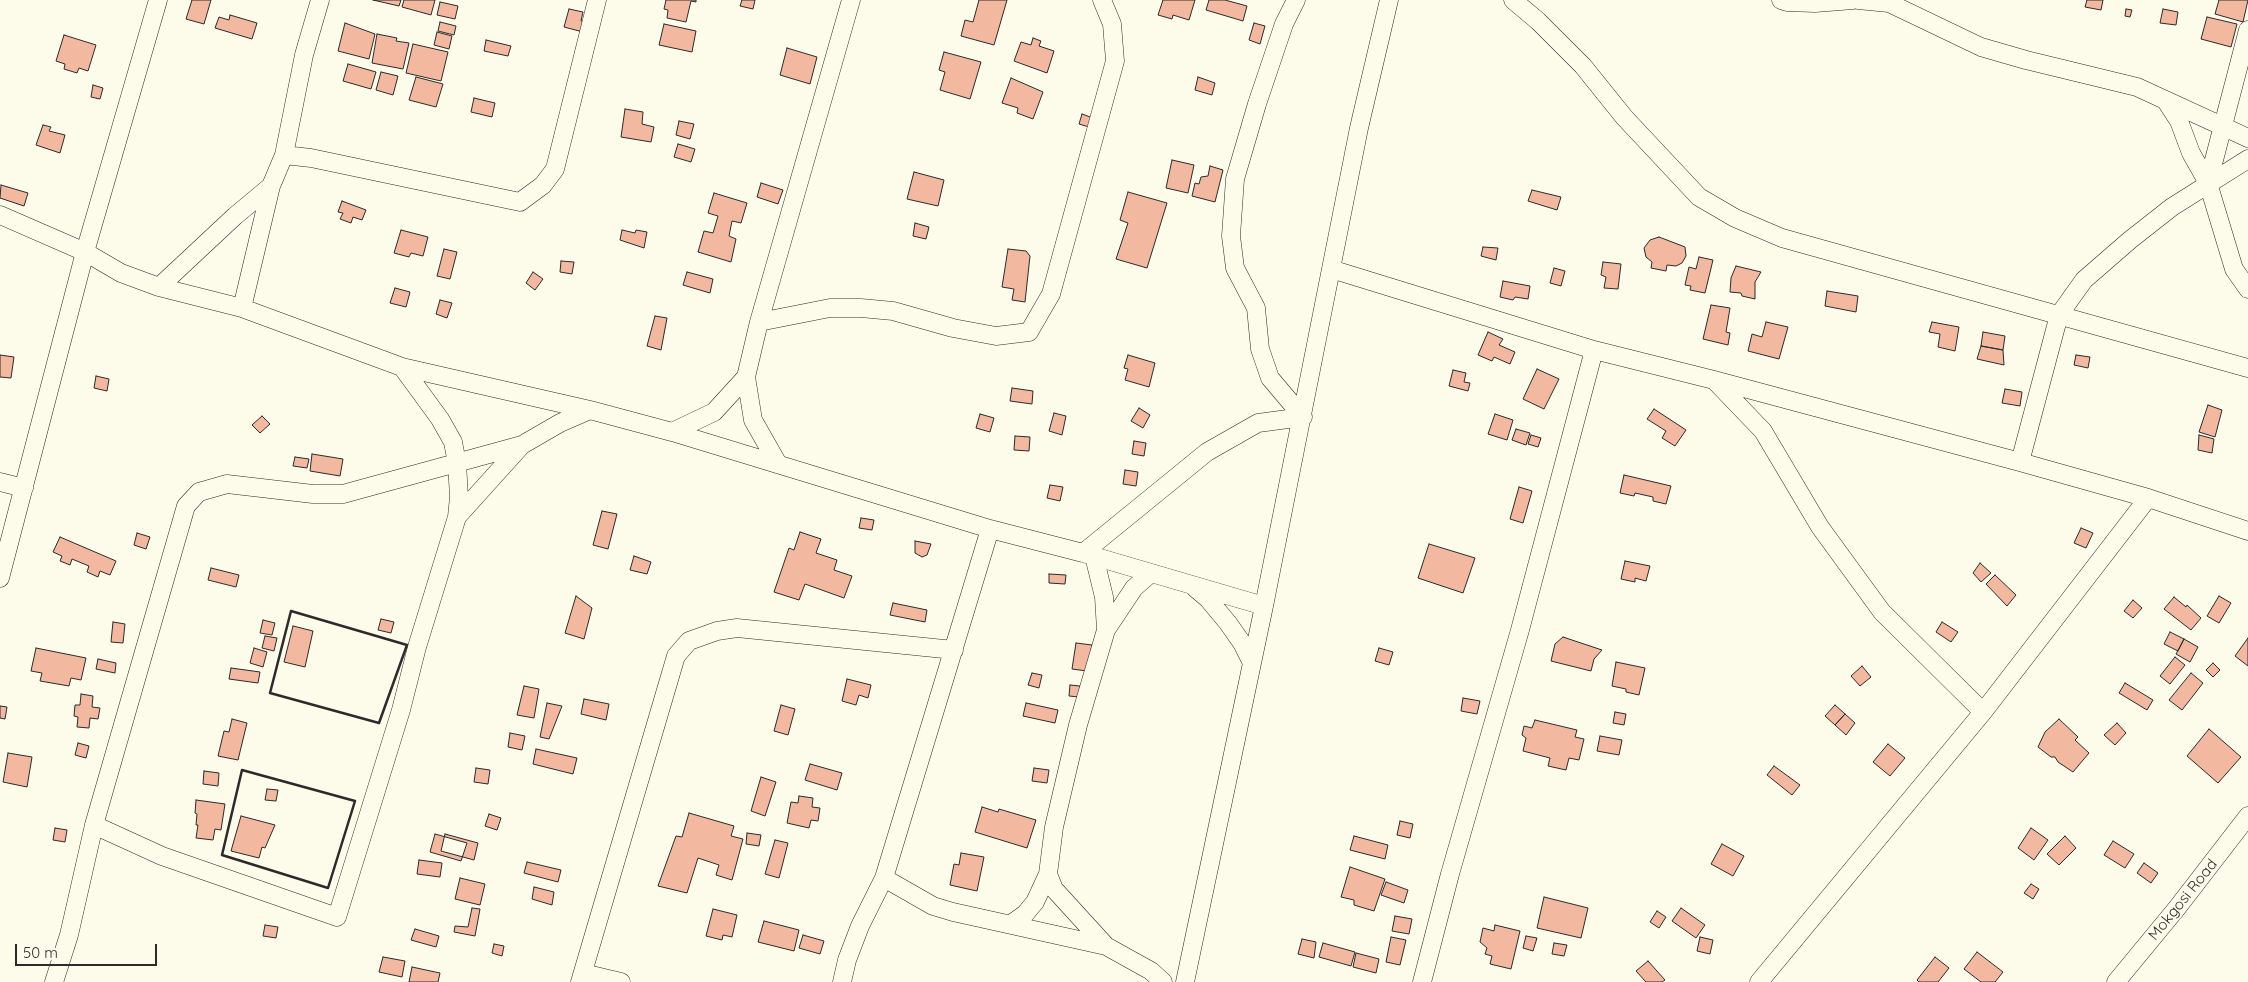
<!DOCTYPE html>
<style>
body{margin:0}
#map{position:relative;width:2248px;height:982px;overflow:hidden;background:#fdfbea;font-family:Quicksand,sans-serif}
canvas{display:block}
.scale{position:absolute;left:15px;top:944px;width:142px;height:22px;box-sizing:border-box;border:2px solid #2b2b2b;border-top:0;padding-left:6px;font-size:15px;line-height:18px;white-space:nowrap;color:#2b2b2b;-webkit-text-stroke:4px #fdfbea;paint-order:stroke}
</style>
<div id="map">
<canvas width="2248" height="982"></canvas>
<div class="scale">50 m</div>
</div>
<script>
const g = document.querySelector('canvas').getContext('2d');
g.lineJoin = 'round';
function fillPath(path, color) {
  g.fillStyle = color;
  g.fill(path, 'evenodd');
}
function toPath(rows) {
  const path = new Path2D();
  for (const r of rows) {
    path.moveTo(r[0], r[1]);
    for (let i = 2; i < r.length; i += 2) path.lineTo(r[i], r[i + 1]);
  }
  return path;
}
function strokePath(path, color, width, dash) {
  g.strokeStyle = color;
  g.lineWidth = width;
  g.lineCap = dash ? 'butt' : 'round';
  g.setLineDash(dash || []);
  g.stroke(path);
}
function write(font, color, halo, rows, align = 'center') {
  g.font = font + ' Quicksand,sans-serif';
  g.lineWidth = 4;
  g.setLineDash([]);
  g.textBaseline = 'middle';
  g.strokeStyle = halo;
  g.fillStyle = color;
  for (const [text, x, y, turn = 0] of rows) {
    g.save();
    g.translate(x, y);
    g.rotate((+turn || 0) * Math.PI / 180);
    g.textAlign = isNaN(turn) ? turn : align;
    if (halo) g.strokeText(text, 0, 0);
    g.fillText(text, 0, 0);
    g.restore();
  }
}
const building = toPath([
 [192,0,211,0,204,24,186,19,192,0],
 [373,0,401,0,399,6,373,0],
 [404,0,435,0,431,15,402,7,404,0],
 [666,0,696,0,696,2,691,1,686,22,667,18,668,10,664,9,666,0],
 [742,0,755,0,753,9,740,6,742,0],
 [979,0,1007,0,994,45,961,36,965,20,973,22,979,0],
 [1163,0,1195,0,1189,20,1173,15,1172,19,1158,15,1163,0],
 [1209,0,1225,0,1247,6,1243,21,1206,10,1209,0],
 [2087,0,2103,0,2101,10,2085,7,2087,0],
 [2219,0,2248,0,2243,22,2215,14,2219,0],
 [440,2,458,6,455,19,437,15,440,2],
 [569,9,583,12,581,21,590,23,587,33,564,27,569,9],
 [2126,9,2132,10,2130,17,2125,16,2126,9],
 [2163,9,2178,12,2176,25,2160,23,2163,9],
 [230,15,257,23,252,39,215,28,219,17,229,20,230,15],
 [2207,17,2237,24,2231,47,2201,39,2207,17],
 [440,22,456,26,454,35,438,31,440,22],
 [345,23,375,34,369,59,338,51,345,23],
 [1254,23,1265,26,1260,44,1249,40,1254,23],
 [664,24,696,31,692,52,659,45,664,24],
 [437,32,452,36,449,49,434,45,437,32],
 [377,34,397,38,396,41,409,43,403,69,372,63,377,34],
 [64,35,96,45,88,71,79,68,77,73,64,69,65,64,56,61,64,35],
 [1033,38,1041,41,1039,46,1054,51,1047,73,1014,61,1021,42,1031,45,1033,38],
 [486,40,511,46,508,56,484,51,486,40],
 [413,44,448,52,441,81,406,73,413,44],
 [787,48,817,57,810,84,780,75,787,48],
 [944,52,981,62,970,99,940,90,945,72,939,70,944,52],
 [348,64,376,72,371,89,343,81,348,64],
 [381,72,398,76,393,95,376,90,381,72],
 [416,77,443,84,436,107,409,100,416,77],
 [1198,77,1215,83,1212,95,1195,90,1198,77],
 [1011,78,1043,92,1033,119,1017,113,1018,108,1002,103,1011,78],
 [93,85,103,88,100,99,91,97,93,85],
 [474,98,495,103,492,117,471,112,474,98],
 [625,109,643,112,642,124,654,127,651,142,621,137,625,109],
 [1082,114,1093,118,1089,127,1079,124,1082,114],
 [679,121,694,124,690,139,676,135,679,121],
 [43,125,51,127,49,131,65,135,60,153,36,145,43,125],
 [678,144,695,149,691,162,674,157,678,144],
 [1172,160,1194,165,1188,193,1166,188,1172,160],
 [1210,166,1223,170,1215,202,1192,196,1195,183,1199,184,1201,177,1208,176,1210,166],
 [914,172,944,180,938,206,907,199,914,172],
 [761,183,783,190,778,204,757,197,761,183],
 [1,185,28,193,24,206,0,198,1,185],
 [1532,190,1561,197,1557,210,1528,201,1532,190],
 [1128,192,1167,203,1147,268,1116,259,1128,223,1120,220,1128,192],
 [714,193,747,203,741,223,732,221,729,236,736,239,731,262,698,252,704,231,713,233,718,216,708,213,714,193],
 [342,201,366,210,362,220,353,217,351,223,340,219,343,213,338,212,342,201],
 [915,223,929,227,926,239,913,236,915,223],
 [401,230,428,237,423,256,411,253,409,257,394,253,401,230],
 [622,230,635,233,636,230,647,232,644,248,620,240,622,230],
 [1659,237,1685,247,1686,256,1682,263,1676,266,1667,265,1666,271,1651,268,1652,262,1646,257,1644,248,1650,240,1659,237],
 [1483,247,1498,248,1496,260,1481,256,1483,247],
 [444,249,457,252,450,279,437,276,444,249],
 [1008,249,1026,251,1030,256,1025,302,1012,300,1014,289,1002,287,1008,249],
 [1699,257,1713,260,1705,293,1690,290,1691,286,1685,285,1689,267,1696,269,1699,257],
 [561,261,574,262,572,274,560,272,561,261],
 [1603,262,1621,264,1618,289,1604,288,1606,277,1601,275,1603,262],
 [1736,266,1761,272,1755,282,1755,299,1742,296,1741,293,1730,292,1731,278,1736,266],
 [1554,268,1565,271,1561,286,1550,283,1554,268],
 [533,272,543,279,535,290,526,283,533,272],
 [687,272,713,279,710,293,683,285,687,272],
 [1503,281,1530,286,1528,299,1515,297,1513,300,1500,297,1503,281],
 [395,288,410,292,406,307,390,303,395,288],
 [1827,291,1858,296,1856,312,1825,306,1827,291],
 [440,300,452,303,447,318,436,314,440,300],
 [1711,305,1730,308,1726,332,1730,333,1728,345,1703,339,1711,305],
 [655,316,667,318,661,350,647,346,655,316],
 [1766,322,1788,327,1779,359,1748,351,1752,334,1762,337,1766,322],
 [1932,322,1959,327,1955,351,1938,347,1940,334,1929,332,1932,322],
 [1488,332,1503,339,1499,345,1515,352,1510,364,1494,357,1492,361,1478,355,1488,332],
 [1983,332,2005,336,2003,350,1981,346,1983,332],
 [1981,346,2003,350,2004,365,1977,359,1981,346],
 [0,355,14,357,11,378,0,377,0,355],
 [1128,355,1155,363,1149,387,1125,380,1128,369,1124,368,1128,355],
 [2076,355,2090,357,2088,368,2074,365,2076,355],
 [1537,369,1559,379,1544,409,1523,399,1537,369],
 [1453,370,1466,373,1464,382,1470,383,1468,391,1449,386,1453,370],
 [96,376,109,379,107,391,94,388,96,376],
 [1012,388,1033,391,1032,404,1010,401,1012,388],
 [2005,389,2022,392,2020,406,2002,403,2005,389],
 [2208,405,2222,410,2215,437,2199,432,2208,405],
 [1139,408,1150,415,1143,428,1131,421,1139,408],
 [1654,409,1686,430,1675,446,1662,438,1666,431,1647,419,1654,409],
 [1054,413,1066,416,1062,435,1049,431,1054,413],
 [980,414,994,418,990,432,976,428,980,414],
 [1495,414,1513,420,1507,440,1488,434,1495,414],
 [262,416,270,424,260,433,252,425,262,416],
 [1516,429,1530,433,1526,445,1512,440,1516,429],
 [1531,435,1541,438,1538,447,1528,444,1531,435],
 [2199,435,2214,439,2212,453,2198,450,2199,435],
 [1015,436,1030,437,1029,451,1014,450,1015,436],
 [1134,441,1146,443,1144,456,1132,454,1134,441],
 [312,454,343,459,340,476,310,471,312,454],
 [295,457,309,459,307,468,293,466,295,457],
 [1125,470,1138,472,1136,486,1123,484,1125,470],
 [1624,475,1671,486,1666,504,1653,501,1653,497,1635,493,1634,496,1620,493,1624,475],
 [1050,485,1063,487,1060,501,1047,498,1050,485],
 [1519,487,1532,491,1523,523,1510,519,1519,487],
 [602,511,617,514,608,549,593,545,602,511],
 [861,518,874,520,872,530,859,528,861,518],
 [2081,528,2093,533,2086,548,2074,543,2081,528],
 [800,532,821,539,816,553,837,560,834,570,852,576,844,598,805,584,799,600,774,592,789,548,794,550,800,532],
 [137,533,150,537,146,549,134,545,137,533],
 [60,537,116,561,110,575,100,571,98,577,87,572,89,566,72,559,70,565,60,561,62,556,53,552,60,537],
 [915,541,931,544,927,555,922,557,915,553,915,541],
 [1429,544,1475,558,1463,593,1418,578,1429,544],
 [634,556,651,562,647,574,630,570,634,556],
 [1625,561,1650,566,1646,581,1635,578,1635,582,1621,579,1625,561],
 [1980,563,1991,573,1981,582,1973,573,1980,563],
 [211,568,239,575,236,587,208,580,211,568],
 [1049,574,1066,575,1065,584,1049,583,1049,574],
 [1995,575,2016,595,2007,606,1986,584,1995,575],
 [576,596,592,608,584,639,565,633,576,596],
 [2219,596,2231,603,2219,623,2207,616,2219,596],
 [2174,597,2186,607,2187,605,2201,618,2191,630,2164,609,2174,597],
 [2133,600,2142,608,2133,618,2124,611,2133,600],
 [893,603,927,610,925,622,890,615,893,603],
 [381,619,394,622,391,633,378,630,381,619],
 [263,620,275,623,272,635,260,633,263,620],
 [113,622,125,624,123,643,111,642,113,622],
 [1942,622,1958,632,1951,642,1936,632,1942,622],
 [293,626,313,631,305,667,284,662,293,626],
 [2170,632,2184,639,2178,651,2164,644,2170,632],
 [265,636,277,638,274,651,262,648,265,636],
 [1563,637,1602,650,1594,659,1591,671,1551,661,1555,644,1563,637],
 [2248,638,2248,666,2235,656,2248,638],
 [2184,639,2198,647,2190,662,2176,654,2184,639],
 [1076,643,1092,645,1087,671,1072,669,1076,643],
 [36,648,86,658,81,680,71,678,69,686,40,681,42,673,31,671,36,648],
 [254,648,267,652,263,667,250,663,254,648],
 [1379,648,1393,652,1389,665,1375,661,1379,648],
 [2175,657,2185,665,2170,684,2160,676,2175,657],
 [98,659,116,663,115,673,96,669,98,659],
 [1616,662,1645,668,1639,695,1626,692,1626,689,1612,686,1616,662],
 [2213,663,2220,670,2213,677,2206,670,2213,663],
 [1862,666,1871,677,1860,686,1851,676,1862,666],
 [231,668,260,672,258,683,229,679,231,668],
 [1032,673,1042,675,1039,688,1028,685,1032,673],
 [2191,673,2203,683,2182,710,2169,700,2191,673],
 [847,679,871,685,868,698,859,695,856,705,842,701,847,679],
 [2125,683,2153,700,2147,710,2119,693,2125,683],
 [1070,685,1080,686,1079,697,1069,696,1070,685],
 [524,686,539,689,534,718,517,715,524,686],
 [81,694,93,696,92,707,100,708,98,719,90,718,89,728,77,727,78,717,74,716,75,705,80,705,81,694],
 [1463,698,1480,701,1477,714,1461,711,1463,698],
 [584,699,609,704,606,720,581,714,584,699],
 [547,703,562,706,549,739,540,737,547,703],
 [1026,703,1058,710,1055,723,1023,716,1026,703],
 [781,705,795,709,788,735,774,731,781,705],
 [1835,705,1845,714,1835,725,1825,716,1835,705],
 [0,706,7,707,5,719,0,718,0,706],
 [1615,712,1626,714,1624,725,1613,723,1615,712],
 [1845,714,1855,723,1846,735,1835,725,1845,714],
 [232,719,247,723,238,760,218,756,224,731,229,732,232,719],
 [2059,719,2078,737,2075,740,2089,753,2073,772,2058,762,2055,757,2051,757,2038,747,2045,732,2059,719],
 [1535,720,1577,730,1575,737,1584,739,1579,760,1569,758,1566,770,1548,766,1550,758,1523,751,1526,738,1522,735,1524,726,1532,728,1535,720],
 [2117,723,2126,733,2115,745,2104,735,2117,723],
 [2209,729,2241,757,2218,783,2187,756,2209,729],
 [510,733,525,736,522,750,508,747,510,733],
 [1600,736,1622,740,1619,755,1597,751,1600,736],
 [78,743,89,746,86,758,75,755,78,743],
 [1888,744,1905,758,1890,776,1873,762,1888,744],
 [536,749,577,758,573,774,533,764,536,749],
 [8,753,32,757,27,787,3,782,8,753],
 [810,764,842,773,837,790,805,780,810,764],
 [1774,766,1800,785,1792,795,1767,775,1774,766],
 [476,768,490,770,488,784,474,782,476,768],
 [1034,768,1049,770,1047,783,1032,781,1034,768],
 [204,771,219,773,218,786,203,784,204,771],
 [761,777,776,782,765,816,751,811,761,777],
 [267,789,278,790,276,801,265,800,267,789],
 [799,796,813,798,812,807,820,808,818,821,811,820,809,828,787,823,791,802,798,803,799,796],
 [196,800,225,804,221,830,215,829,213,840,196,838,198,825,196,825,197,814,195,813,196,800],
 [982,807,998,812,999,809,1036,820,1027,848,975,832,982,807],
 [689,813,734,826,731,836,743,839,732,880,716,875,719,865,698,858,687,893,658,886,676,836,682,837,689,813],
 [489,814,501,818,497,830,485,826,489,814],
 [241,816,275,825,265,848,262,847,259,858,231,851,241,816],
 [1400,821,1413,824,1410,838,1397,835,1400,821],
 [55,828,67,830,65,842,53,840,55,828],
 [2031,828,2048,840,2034,860,2018,848,2031,828],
 [747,833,761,835,759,846,746,844,747,833],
 [435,834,467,843,461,861,430,852,435,834],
 [445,834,478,843,474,860,441,851,445,834],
 [1354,836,1388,845,1385,859,1350,850,1354,836],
 [2065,836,2076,848,2059,865,2047,854,2065,836],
 [775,840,788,843,779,878,765,874,775,840],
 [2113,841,2134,854,2125,868,2104,855,2113,841],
 [1722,844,1744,856,1733,876,1711,864,1722,844],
 [961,853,984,857,977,891,950,885,954,864,959,865,961,853],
 [419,860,442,863,440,877,417,874,419,860],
 [527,862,561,870,558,882,524,873,527,862],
 [2144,863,2158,873,2151,883,2137,873,2144,863],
 [1350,867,1385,879,1374,911,1354,905,1354,900,1341,897,1350,867],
 [460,878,485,884,480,905,455,899,460,878],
 [1386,882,1408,890,1404,903,1381,895,1386,882],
 [2031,884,2039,889,2033,899,2024,893,2031,884],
 [534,887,554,892,552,905,532,899,534,887],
 [1544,897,1588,908,1581,938,1537,928,1544,897],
 [472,908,480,909,475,936,454,932,455,926,468,927,472,908],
 [1681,908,1705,925,1696,938,1672,921,1681,908],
 [713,909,737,915,732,937,723,935,722,940,706,936,713,909],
 [1657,911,1666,917,1659,928,1650,922,1657,911],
 [1395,916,1412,919,1409,934,1392,931,1395,916],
 [764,921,799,930,794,951,758,942,764,921],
 [265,925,278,927,276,938,263,936,265,925],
 [1495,925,1520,931,1511,969,1490,964,1492,956,1485,954,1487,948,1480,942,1483,928,1494,931,1495,925],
 [415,929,439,936,436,947,411,940,415,929],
 [803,935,824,941,820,954,799,948,803,935],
 [1526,936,1537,938,1533,951,1523,948,1526,936],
 [1391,937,1406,940,1400,965,1386,962,1391,937],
 [1700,937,1713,940,1710,954,1697,951,1700,937],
 [1302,939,1316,942,1314,958,1298,954,1302,939],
 [1323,943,1355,952,1351,966,1319,957,1323,943],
 [1554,943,1567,945,1564,956,1552,954,1554,943],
 [494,944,504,946,502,956,492,953,494,944],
 [1977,952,2003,972,1995,982,1981,982,1964,969,1977,952],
 [1356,953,1379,959,1376,973,1353,967,1356,953],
 [383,957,405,961,402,977,379,972,383,957],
 [1935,957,1949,968,1938,982,1919,982,1917,980,1935,957],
 [1648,961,1665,980,1662,982,1646,982,1636,971,1648,961],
 [412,967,440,973,438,982,409,982,412,967]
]);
fillPath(building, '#f2b8a0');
strokePath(building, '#2b2b2b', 1);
const street = toPath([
 [1296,0,1284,24,1257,104,1235,179,1231,236,1235,268,1256,308,1260,349,1270,378,1303,417],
 [1513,0,1538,21,1583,66,1624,117,1699,197,1735,218,1782,238,2248,368],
 [1781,0,1787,2,1815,3,1853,0],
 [1858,0,1889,3,1981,47,2026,60,2137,87,2248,138],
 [2248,30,2208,183,2234,269,2248,289],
 [2166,101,2179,121,2191,153,2208,183],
 [284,155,311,158,520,202,543,185,555,169,597,0],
 [0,215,85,252,121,273,159,287,242,308,402,367,590,410,672,432,990,529,1083,553,1264,606,1185,982],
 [1331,269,1594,350,1714,380,2020,462,2148,498,2248,531],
 [159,287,235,216,271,186],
 [242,308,271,186,284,155,304,55,320,0],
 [759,322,830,308,861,308,893,311,953,328,996,336,1029,332,1051,294,1115,61,1112,24,1102,0],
 [1714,380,1763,431,1820,527,1882,612,1983,712],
 [672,432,714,412,746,377],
 [2020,462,2059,315,2084,280,2130,240,2172,207,2248,159],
 [778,464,753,420,746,377,759,322,851,0],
 [0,482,24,488],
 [457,517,522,445,560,423,590,410],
 [1083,553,1207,452,1258,423,1303,417],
 [1094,556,1104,597,1106,630,1078,725,1054,827,1048,874,1054,889,1106,946],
 [0,578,85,252,158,0],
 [1195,588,1208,599,1228,623,1242,643,1252,663],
 [1264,606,1359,128,1389,0],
 [1106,630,1134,588,1151,573],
 [94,825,162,856,337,917,401,710,417,647,457,517,459,497,457,463,453,442,440,419,402,367],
 [884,878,933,906,953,912,1106,946,1151,971,1163,982],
 [1011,924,1025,914,1035,902,1048,874],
 [583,973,621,982],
 [54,982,69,935,94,825,186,506,199,492,227,484,313,494,343,494,522,445],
 [580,982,676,656,689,641,717,631,737,628,954,650],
 [842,982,847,960,860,926,884,878,990,529],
 [1422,982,1450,874,1520,630,1594,350],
 [1759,982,1983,712,2148,498],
 [2116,982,2177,908,2248,816]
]);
strokePath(street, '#2b2b2b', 19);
strokePath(street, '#fdfbea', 18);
strokePath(toPath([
 [291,611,407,645,379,723,270,693,291,611],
 [242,770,355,801,328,888,222,855,242,770]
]), '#2b2b2b', 2.5);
write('15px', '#2b2b2b', '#fdfbea', [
 ["Mokgosi Road",2183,900,-51]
]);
</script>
